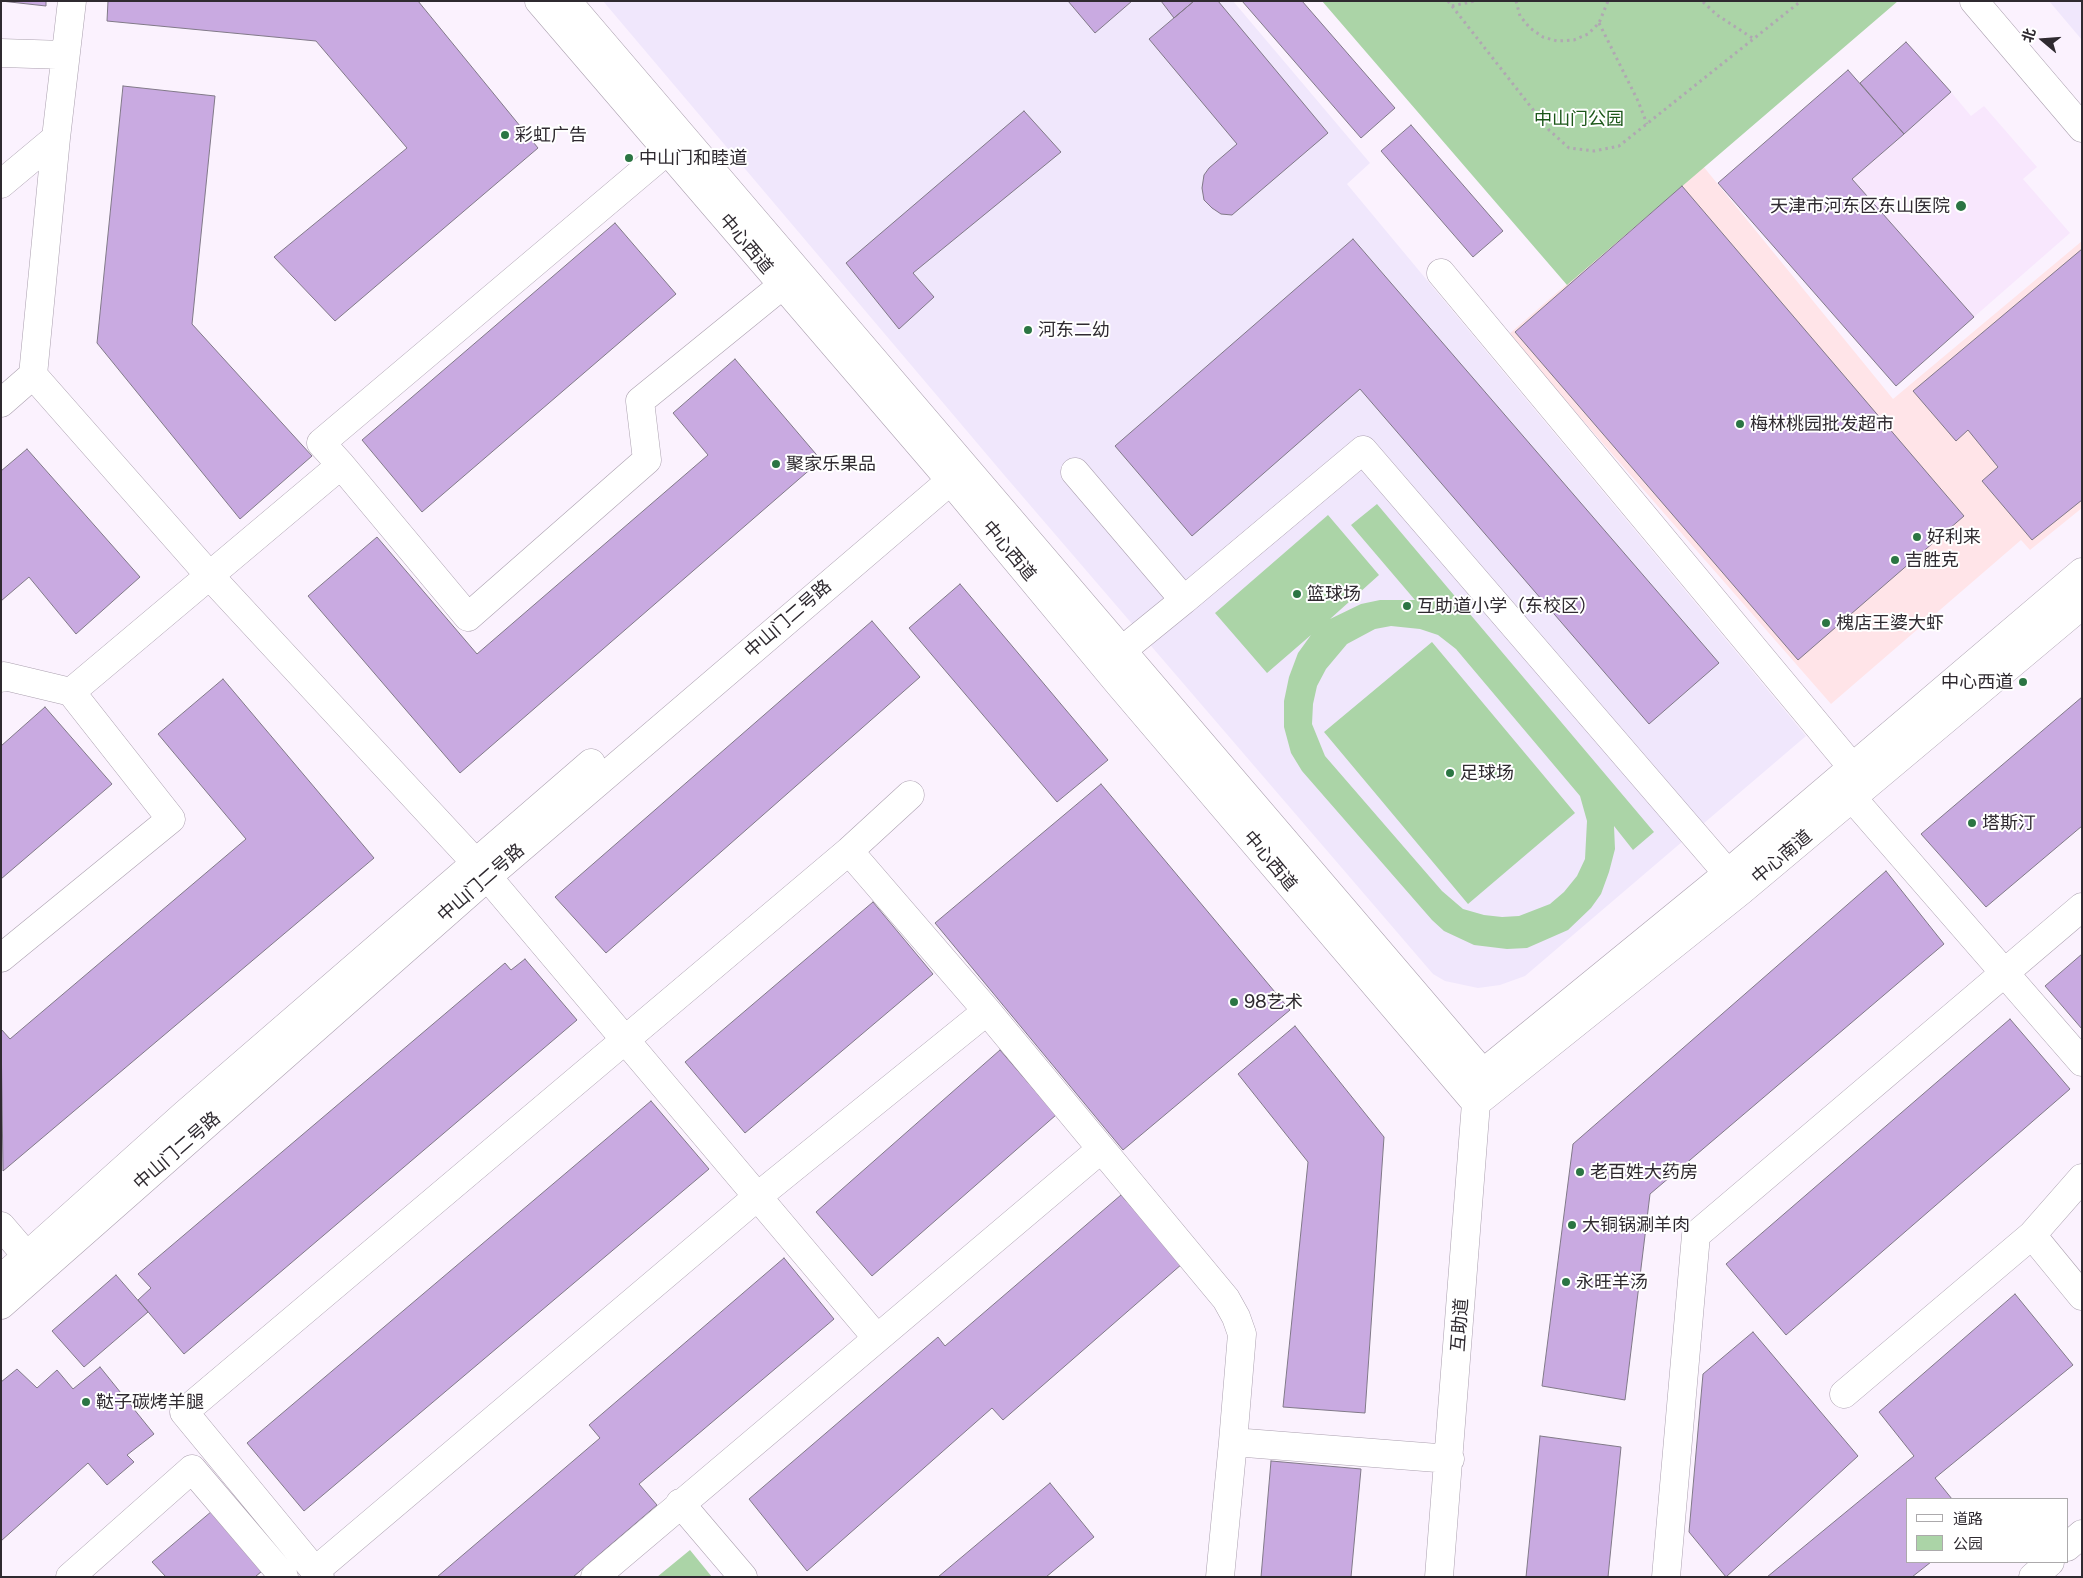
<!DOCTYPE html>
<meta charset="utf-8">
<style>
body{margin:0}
#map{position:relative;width:2083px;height:1578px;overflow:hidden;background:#fbf2fe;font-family:"Public Sans","Noto Sans SC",sans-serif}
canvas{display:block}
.frame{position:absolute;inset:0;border:2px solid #2f2a30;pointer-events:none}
.legend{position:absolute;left:1906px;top:1498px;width:162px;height:65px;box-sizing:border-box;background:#fff;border:1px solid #acaaac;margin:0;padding:6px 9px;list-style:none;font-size:15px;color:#2f2a30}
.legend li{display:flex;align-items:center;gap:10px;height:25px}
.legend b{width:25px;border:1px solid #acaaac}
.north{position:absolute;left:2018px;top:15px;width:50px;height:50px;-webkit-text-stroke:4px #fff;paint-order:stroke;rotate:288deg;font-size:14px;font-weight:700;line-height:20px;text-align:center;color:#2f2a30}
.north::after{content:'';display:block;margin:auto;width:18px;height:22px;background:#2f2a30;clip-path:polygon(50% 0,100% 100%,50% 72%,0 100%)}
</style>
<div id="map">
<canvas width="2083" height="1578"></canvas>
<div class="frame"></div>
<ul class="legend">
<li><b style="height:6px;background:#fff"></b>道路</li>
<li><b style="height:14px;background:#abd4a7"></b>公园</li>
</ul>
<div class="north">北</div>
</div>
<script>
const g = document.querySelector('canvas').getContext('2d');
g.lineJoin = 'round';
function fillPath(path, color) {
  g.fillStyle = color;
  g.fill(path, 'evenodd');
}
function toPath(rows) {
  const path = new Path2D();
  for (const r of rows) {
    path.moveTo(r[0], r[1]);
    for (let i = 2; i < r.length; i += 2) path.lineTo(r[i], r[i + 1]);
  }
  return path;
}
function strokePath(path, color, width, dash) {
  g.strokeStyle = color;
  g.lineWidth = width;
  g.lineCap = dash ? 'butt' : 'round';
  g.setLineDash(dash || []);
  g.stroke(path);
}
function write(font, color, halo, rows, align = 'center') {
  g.font = font + ' "Public Sans","Noto Sans SC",sans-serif';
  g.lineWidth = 4;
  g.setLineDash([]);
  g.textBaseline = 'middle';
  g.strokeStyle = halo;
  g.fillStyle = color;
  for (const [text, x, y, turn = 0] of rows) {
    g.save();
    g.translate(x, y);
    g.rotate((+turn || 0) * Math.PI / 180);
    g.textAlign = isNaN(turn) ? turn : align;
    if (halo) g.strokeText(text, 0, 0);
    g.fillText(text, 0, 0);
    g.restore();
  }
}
fillPath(toPath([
 [1703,166,1893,399,2082,241,2082,508,2030,550,2021,540,1831,704,1508,335]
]), '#ffe4e8');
fillPath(toPath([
 [1951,92,1971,116,1984,106,2037,167,2023,179,2070,233,1974,317,1852,179]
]), '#f8e7fd');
fillPath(toPath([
 [603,1,1233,1,1370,163,1347,184,1806,736,1525,976,1500,985,1478,988,1445,981,1433,974,1005,476],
 [2049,1,2082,1,2082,40]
]), '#f0e7fc');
fillPath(toPath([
 [1322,1,1898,1,1567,285],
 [1377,504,1654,832,1633,850,1614,826,1615,849,1609,872,1601,894,1591,908,1568,930,1527,948,1507,949,1474,945,1444,931,1432,920,1302,771,1291,753,1284,727,1284,701,1289,677,1298,653,1311,635,1267,673,1215,613,1328,515,1379,575,1330,619,1361,604,1380,600,1415,600,1351,525],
 [1391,626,1420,629,1438,635,1456,649,1580,796,1587,821,1585,859,1577,876,1564,892,1550,904,1519,916,1502,917,1484,915,1463,909,1442,891,1325,756,1312,724,1313,704,1317,686,1326,669,1347,644,1375,629],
 [1432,642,1575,813,1468,904,1324,732],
 [690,1550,712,1577,657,1577]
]), '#abd4a7');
const building = toPath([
 [1,1,46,1,46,6,1,1],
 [108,1,418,1,538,148,335,321,274,257,407,148,316,41,107,21,108,1],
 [1068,1,1132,1,1095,33,1068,1],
 [1161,1,1194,1,1174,18,1161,1],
 [1194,1,1218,1,1328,133,1232,215,1221,214,1212,208,1204,200,1202,188,1204,175,1209,168,1237,144,1149,39,1194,1],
 [1242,1,1302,1,1395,108,1361,138,1242,1],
 [1906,42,1951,92,1904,134,1860,83,1906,42],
 [1848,70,1904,134,1852,179,1974,317,1896,386,1718,183,1848,70],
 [123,86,215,96,192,324,312,456,240,519,97,343,123,86],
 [1024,111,1061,152,913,273,934,297,899,329,846,263,1024,111],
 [1411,125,1503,231,1473,257,1381,151,1411,125],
 [1682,186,1964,516,1798,660,1515,332,1682,186],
 [615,223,676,294,422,512,362,440,615,223],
 [1353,239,1719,663,1649,724,1360,389,1192,536,1115,446,1353,239],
 [2082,249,2082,500,2032,540,1982,481,1998,467,1968,430,1956,441,1913,391,2082,249],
 [735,359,821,460,460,773,308,596,377,537,477,654,708,455,673,413,735,359],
 [27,449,140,577,76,634,29,577,1,601,1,471,27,449],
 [960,584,1108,760,1057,802,909,628,960,584],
 [872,621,920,677,606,953,555,897,872,621],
 [223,679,374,858,3,1171,1,1029,10,1039,246,839,158,734,223,679],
 [2082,697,2082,826,1986,907,1921,834,2082,697],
 [45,707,112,784,1,879,1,746,45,707],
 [1101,784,1290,1010,1123,1150,935,923,1101,784],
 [1886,871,1944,944,1650,1194,1625,1400,1542,1386,1573,1144,1886,871],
 [873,902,933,974,745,1133,685,1062,873,902],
 [2082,954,2082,1029,2045,986,2082,954],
 [525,959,577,1020,184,1354,138,1300,151,1288,138,1274,505,963,511,970,525,959],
 [2010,1019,2070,1089,1786,1335,1726,1264,2010,1019],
 [1295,1026,1384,1137,1365,1413,1283,1407,1308,1162,1238,1074,1295,1026],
 [1000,1050,1056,1115,872,1276,816,1212,1000,1050],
 [651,1101,709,1169,304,1511,247,1443,651,1101],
 [1121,1195,1182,1264,1003,1420,992,1408,807,1571,749,1499,938,1337,945,1346,1121,1195],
 [784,1258,834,1319,639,1484,657,1505,573,1577,437,1577,600,1438,589,1425,784,1258],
 [116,1275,148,1312,84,1367,52,1331,116,1275],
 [2015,1294,2073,1365,1935,1478,1952,1499,1907,1499,1907,1562,1931,1562,1912,1577,1767,1577,1914,1456,1879,1412,2015,1294],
 [1753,1332,1858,1456,1726,1577,1689,1532,1703,1374,1753,1332],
 [100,1367,154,1434,127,1455,134,1462,107,1485,88,1463,1,1541,1,1382,17,1369,37,1388,57,1370,73,1389,100,1367],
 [1540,1436,1621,1447,1608,1577,1526,1577,1540,1436],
 [1271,1461,1361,1469,1351,1577,1261,1577,1271,1461],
 [1050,1483,1094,1537,1046,1577,938,1577,1050,1483],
 [212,1511,262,1571,255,1577,166,1577,152,1562,212,1511]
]);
fillPath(building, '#c9aae1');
strokePath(building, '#817988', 1);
const minor = toPath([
 [539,1,938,466,1119,684,1476,1103],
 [567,1,1483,1073],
 [1974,1,2082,128],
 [1,53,65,55],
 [1,184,56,138],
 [1441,273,1863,780],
 [33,375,56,138,72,1],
 [1,403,33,375,209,575,475,862,876,1337],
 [341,465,468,617,647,460,640,401,795,275],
 [1075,472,1184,600,1363,450,1742,890],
 [1109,661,1184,600],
 [1,678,4,676,71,692,171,819,1,958],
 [71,692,341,465,321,443,681,139],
 [1841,785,2082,1062],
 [849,851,987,1011,1226,1299,1236,1317,1242,1334,1233,1442],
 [1483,1073,1728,873,2082,572],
 [1476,1103,1742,890,2082,605],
 [1,1226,38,1269],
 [2032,1235,2082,1296],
 [1,1279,185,1114,591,763],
 [1,1305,486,878,963,470],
 [1844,1394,2032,1235,2082,1178],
 [680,1503,743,1577],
 [2067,1547,2082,1534],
 [315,1571,757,1197,987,1011],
 [70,1577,192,1469,284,1577],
 [320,1577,184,1412,849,851,910,795],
 [595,1577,1100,1150],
 [1220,1577,1233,1442,1450,1459],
 [1439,1577,1476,1103,1480,1085],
 [1666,1577,1696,1235,2082,907],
 [2033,1577,2050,1562]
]);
strokePath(minor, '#aba0af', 29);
strokePath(toPath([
 [1448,1,1549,130,1569,148,1594,151,1619,146,1801,1],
 [1516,1,1520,16,1530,28,1543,37,1557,41,1574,40,1588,34,1599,23,1608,1],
 [1703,2,1717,15,1754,39],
 [1452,6,1475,1],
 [1599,23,1638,101,1647,124]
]), '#b0a8b2', 3, [2.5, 4]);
strokePath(minor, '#fff', 28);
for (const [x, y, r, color] of [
 [505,135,5,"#2b7543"],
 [629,158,5,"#2b7543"],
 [1961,206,6,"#2b7543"],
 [1028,330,5,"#2b7543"],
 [1740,424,5,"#2b7543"],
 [776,464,5,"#2b7543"],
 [1917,537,5,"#2b7543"],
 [1895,560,5,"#2b7543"],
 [1297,594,5,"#2b7543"],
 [1407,606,5,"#2b7543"],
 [1826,623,5,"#2b7543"],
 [2023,682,5,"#2b7543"],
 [1450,773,5,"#2b7543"],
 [1972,823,5,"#2b7543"],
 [1234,1002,5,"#2b7543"],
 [1580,1172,5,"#2b7543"],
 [1572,1225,5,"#2b7543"],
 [1566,1282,5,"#2b7543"],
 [86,1402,5,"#2b7543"]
]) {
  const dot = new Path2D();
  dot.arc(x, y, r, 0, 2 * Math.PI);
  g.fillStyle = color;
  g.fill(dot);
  strokePath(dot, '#fff', 2);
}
write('18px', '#1c5719', '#fff', [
 ["中山门公园",1579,119]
]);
write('18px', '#2f2a30', '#fff', [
 ["彩虹广告",515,135],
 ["中山门和睦道",639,158],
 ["天津市河东区东山医院",1950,206,"right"],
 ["河东二幼",1038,330],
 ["梅林桃园批发超市",1750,424],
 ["聚家乐果品",786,464],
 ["好利来",1927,537],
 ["吉胜克",1905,560],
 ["篮球场",1307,594],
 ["互助道小学（东校区）",1417,606],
 ["槐店王婆大虾",1836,623],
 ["中心西道",2013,682,"right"],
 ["足球场",1460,773],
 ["塔斯汀",1982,823],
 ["98艺术",1244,1002],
 ["老百姓大药房",1590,1172],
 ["大铜锅涮羊肉",1582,1225],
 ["永旺羊汤",1576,1282],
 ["鞑子碳烤羊腿",96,1402]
], 'left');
write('18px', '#2f2a30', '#fff', [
 ["中心西道",746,244,50],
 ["中心西道",1009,551,50],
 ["中山门二号路",788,619,-41],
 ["中心南道",1782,857,-40],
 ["中心西道",1270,861,50],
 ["中山门二号路",481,883,-41],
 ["中山门二号路",177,1151,-41],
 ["互助道",1460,1325,-86]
]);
</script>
